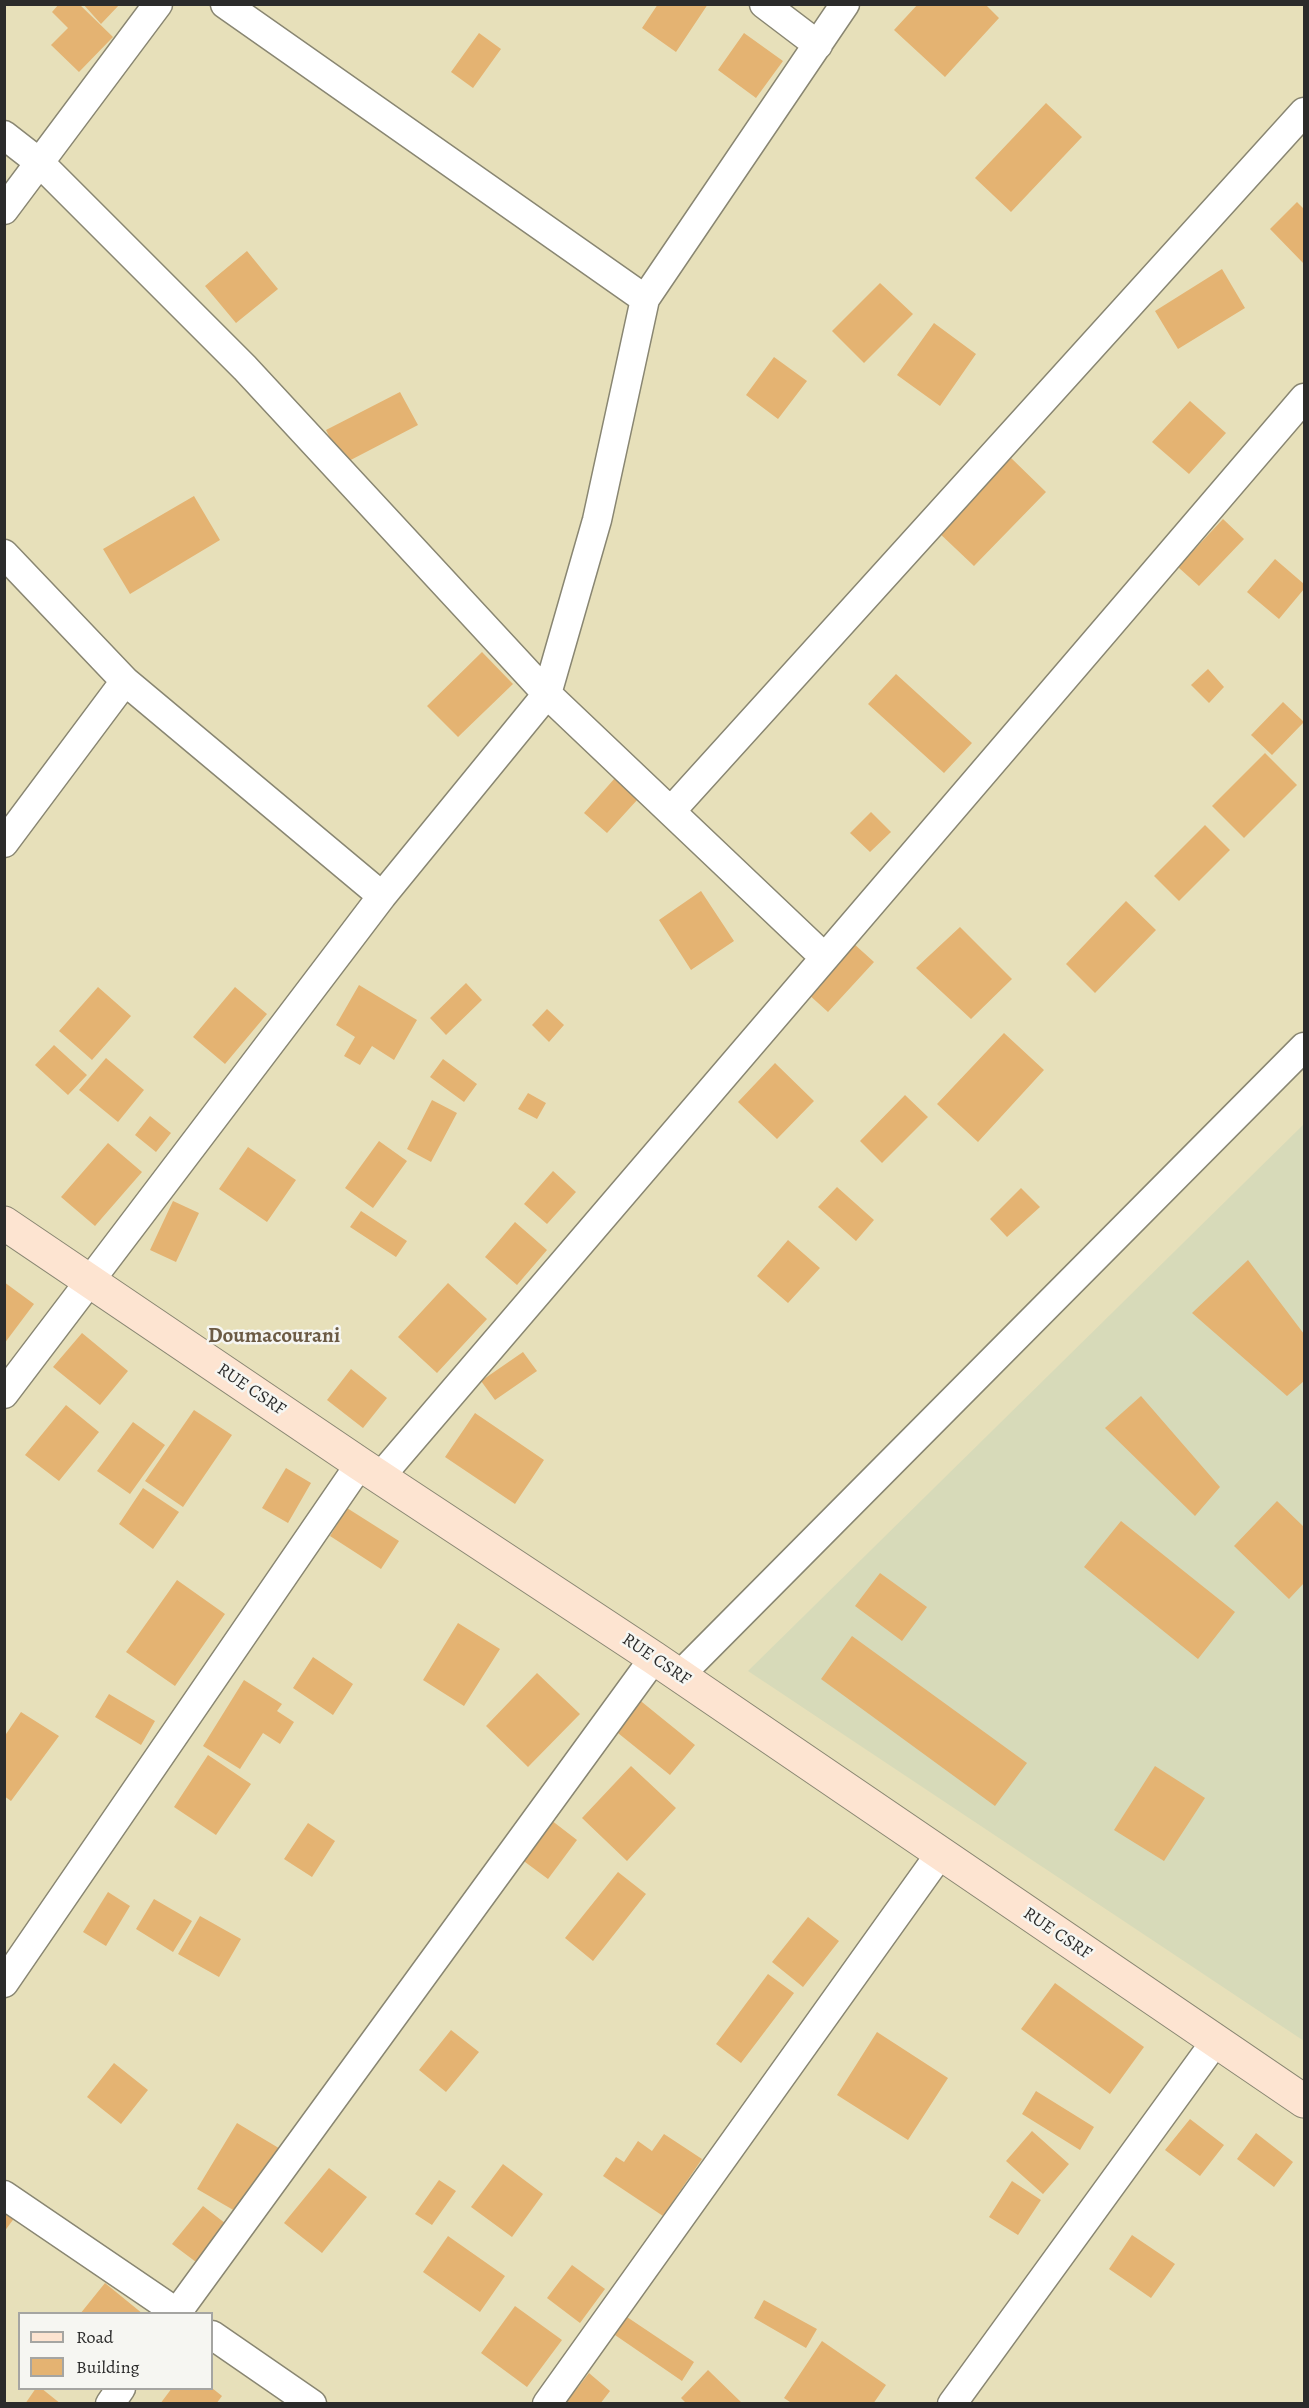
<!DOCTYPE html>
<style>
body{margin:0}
#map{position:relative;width:1309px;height:2408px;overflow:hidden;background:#e7e0ba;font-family:Alegreya,serif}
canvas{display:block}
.frame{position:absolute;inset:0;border:6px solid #2b2b2b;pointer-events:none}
.legend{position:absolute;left:18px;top:2312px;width:195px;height:78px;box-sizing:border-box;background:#f6f6f2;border:2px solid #a5a5a2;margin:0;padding:8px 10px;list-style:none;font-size:18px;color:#2b2b2b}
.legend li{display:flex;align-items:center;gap:12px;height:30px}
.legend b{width:30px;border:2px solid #a5a5a2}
</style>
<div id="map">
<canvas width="1309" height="2408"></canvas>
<div class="frame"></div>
<ul class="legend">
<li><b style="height:8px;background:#fde4d1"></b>Road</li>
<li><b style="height:16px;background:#e4b372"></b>Building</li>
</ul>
</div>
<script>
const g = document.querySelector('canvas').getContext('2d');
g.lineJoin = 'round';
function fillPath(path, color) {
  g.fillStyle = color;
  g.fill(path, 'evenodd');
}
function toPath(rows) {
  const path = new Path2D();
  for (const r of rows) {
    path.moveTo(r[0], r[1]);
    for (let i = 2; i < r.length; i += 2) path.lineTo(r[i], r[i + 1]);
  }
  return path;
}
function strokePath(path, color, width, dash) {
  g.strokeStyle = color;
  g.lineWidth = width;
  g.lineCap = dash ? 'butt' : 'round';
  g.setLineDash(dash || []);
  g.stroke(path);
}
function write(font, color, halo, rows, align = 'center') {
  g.font = font + ' Alegreya,serif';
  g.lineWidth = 5;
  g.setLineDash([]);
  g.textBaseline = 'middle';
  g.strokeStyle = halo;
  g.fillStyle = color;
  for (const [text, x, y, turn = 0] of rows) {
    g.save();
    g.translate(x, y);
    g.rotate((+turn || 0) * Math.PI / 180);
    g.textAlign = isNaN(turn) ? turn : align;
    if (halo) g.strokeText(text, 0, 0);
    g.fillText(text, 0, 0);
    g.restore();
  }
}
fillPath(toPath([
 [1304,1124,1304,2041,748,1671]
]), '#d7dab9');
fillPath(toPath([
 [59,4,79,4,113,37,79,72,51,45,68,28,52,12],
 [83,4,120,4,101,24],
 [658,4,708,4,676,52,642,28],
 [918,4,985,4,999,18,945,77,894,30],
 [479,33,501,49,473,88,451,72],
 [744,33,783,61,756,98,718,70],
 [1046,103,1082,137,1011,212,975,178],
 [1297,202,1304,209,1304,264,1270,229],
 [247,251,278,289,236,323,205,286],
 [1222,269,1245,308,1178,349,1155,311],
 [880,283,913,314,864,363,832,331],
 [934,323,976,354,940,406,897,375],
 [774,357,807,381,778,419,746,395],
 [400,392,418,425,343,464,326,430],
 [1190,401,1226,433,1189,474,1152,442],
 [1008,455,1046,492,974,566,936,530],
 [194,496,220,540,130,594,103,549],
 [1223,519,1244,539,1199,586,1178,567],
 [1275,559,1304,584,1304,589,1279,619,1247,592],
 [482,652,513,684,458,737,427,706],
 [1208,669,1224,687,1209,703,1191,685],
 [896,674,972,743,944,773,868,704],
 [1283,702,1304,722,1272,755,1251,735],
 [1265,753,1297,785,1244,838,1212,806],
 [615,778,638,799,607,833,584,813],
 [871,812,891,832,870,852,850,833],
 [1205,825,1230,850,1179,901,1154,876],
 [701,891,734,941,691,970,659,920],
 [1126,901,1156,930,1095,993,1066,964],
 [960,927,1012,979,971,1019,916,968],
 [853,943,874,962,828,1012,807,993],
 [466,983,482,1000,446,1035,430,1018],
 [359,985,417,1020,394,1060,372,1046,360,1065,344,1056,355,1037,336,1025],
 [98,987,131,1016,92,1060,59,1031],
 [235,987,267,1014,225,1064,193,1037],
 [547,1009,564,1025,549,1042,532,1025],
 [1004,1033,1044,1070,978,1142,937,1104],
 [54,1045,87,1075,68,1095,35,1065],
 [106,1058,144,1090,118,1122,79,1090],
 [443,1059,477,1084,464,1102,430,1077],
 [775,1063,814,1101,777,1139,738,1102],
 [528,1093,546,1103,537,1119,518,1109],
 [905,1095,928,1117,882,1163,860,1141],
 [432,1100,457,1113,431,1162,407,1149],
 [150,1116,171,1133,156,1152,135,1135],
 [379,1141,407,1161,373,1208,345,1188],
 [108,1143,142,1172,95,1226,61,1197],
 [248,1147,296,1180,267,1222,219,1189],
 [553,1171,576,1192,547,1224,524,1204],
 [837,1187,874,1220,856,1241,818,1207],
 [1021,1188,1040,1207,1007,1237,990,1219],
 [173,1201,199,1213,176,1262,150,1250],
 [361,1211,407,1241,396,1257,350,1227],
 [515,1222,547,1250,517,1285,485,1257],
 [788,1240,820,1268,788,1303,757,1276],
 [1248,1260,1304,1334,1304,1381,1287,1396,1192,1313],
 [4,1282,34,1304,4,1344],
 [448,1283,487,1319,437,1373,398,1337],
 [82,1333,128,1371,100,1405,53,1367],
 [523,1352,537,1371,495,1400,481,1381],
 [351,1369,387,1398,363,1428,327,1400],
 [1141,1396,1220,1487,1195,1516,1105,1428],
 [66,1405,99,1432,59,1481,25,1455],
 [194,1410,232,1435,183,1507,145,1481],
 [475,1413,544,1460,515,1504,445,1457],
 [133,1422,165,1445,130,1494,97,1471],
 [286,1468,311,1483,288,1523,262,1508],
 [143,1488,179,1512,153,1549,119,1524],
 [1277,1501,1304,1527,1304,1583,1289,1599,1234,1546],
 [347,1508,399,1541,381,1569,330,1536],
 [1121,1521,1235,1612,1198,1659,1084,1567],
 [880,1573,927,1607,902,1641,855,1606],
 [177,1580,225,1614,175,1686,126,1652],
 [458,1623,500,1649,464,1706,423,1680],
 [852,1636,1027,1763,995,1806,821,1679],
 [313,1657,353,1684,333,1715,293,1688],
 [537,1673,580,1714,528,1767,486,1726],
 [244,1680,282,1704,277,1711,294,1722,280,1744,263,1733,240,1769,203,1746],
 [109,1694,155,1721,141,1745,95,1717],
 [637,1698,695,1745,670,1775,613,1729],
 [21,1712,59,1736,11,1801,4,1796,4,1737],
 [208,1755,251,1784,216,1835,174,1807],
 [631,1766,676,1808,627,1861,582,1818],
 [1155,1766,1205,1798,1164,1861,1114,1830],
 [551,1820,577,1840,548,1879,521,1859],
 [308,1823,335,1841,312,1877,284,1859],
 [618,1872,646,1894,593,1961,565,1938],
 [108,1892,130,1906,106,1946,83,1932],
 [154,1899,192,1921,173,1952,136,1929],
 [200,1916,241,1939,219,1977,178,1954],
 [808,1917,839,1941,803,1987,772,1962],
 [768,1974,794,1993,741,2063,716,2044],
 [1055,1983,1144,2047,1110,2094,1021,2029],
 [451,2030,479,2052,446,2092,419,2070],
 [877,2032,948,2078,908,2140,837,2095],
 [114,2063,148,2090,121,2124,87,2097],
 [1036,2091,1094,2127,1080,2150,1022,2114],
 [1190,2119,1224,2145,1200,2176,1165,2150],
 [237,2123,282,2150,242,2215,197,2189],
 [1032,2131,1069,2164,1043,2194,1006,2161],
 [1256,2133,1293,2162,1274,2187,1237,2159],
 [664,2134,702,2159,663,2216,603,2176,616,2157,624,2162,638,2141,652,2151],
 [503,2164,543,2194,512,2237,471,2207],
 [329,2168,367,2197,322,2253,284,2223],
 [439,2180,456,2191,432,2225,415,2214],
 [1012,2181,1041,2200,1018,2235,989,2217],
 [4,2197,21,2209,4,2232],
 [203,2206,230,2227,200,2265,172,2244],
 [1132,2235,1175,2264,1151,2298,1109,2269],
 [448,2236,505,2276,480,2312,423,2272],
 [572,2265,605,2289,580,2323,547,2298],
 [105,2283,143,2314,80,2314],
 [764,2300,817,2329,806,2348,754,2318],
 [515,2306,562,2340,527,2387,481,2353],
 [627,2317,694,2362,682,2381,615,2335],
 [822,2341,886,2385,873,2404,793,2404,784,2398],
 [708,2370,743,2404,687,2404,681,2398],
 [589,2373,610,2391,600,2404,565,2404],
 [36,2388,41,2388,61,2404,25,2404],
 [172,2388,212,2388,222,2396,216,2404,160,2404]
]), '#e4b372');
const minor = toPath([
 [225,4,645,299],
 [764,4,818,45],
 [4,135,40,163,245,368,547,694,824,957],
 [4,210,158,4],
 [4,554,125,681,382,896],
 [671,811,1304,112],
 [4,843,125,681],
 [4,1394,382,896,547,694,597,520,645,299,845,4],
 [380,1477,1304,398],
 [680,1675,1304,1047],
 [4,1983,360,1464],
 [4,2195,179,2314],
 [176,2314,654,1658],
 [212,2335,312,2404],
 [110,2404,121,2388],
 [547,2404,940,1854],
 [952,2404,1215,2042]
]);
const secondary = toPath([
 [4,1223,360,1464,654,1658,1304,2101]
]);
strokePath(minor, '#898672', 31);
strokePath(secondary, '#898672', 35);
strokePath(minor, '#fff', 28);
strokePath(secondary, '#fde4d1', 33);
write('18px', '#2b2b2b', '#f6f6f2', [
 ["RUE CSRF",251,1390,34],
 ["RUE CSRF",656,1660,34],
 ["RUE CSRF",1057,1934,34]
]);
write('bold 21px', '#6c5b44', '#f6f6f2', [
 ["Doumacourani",274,1337]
]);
</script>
